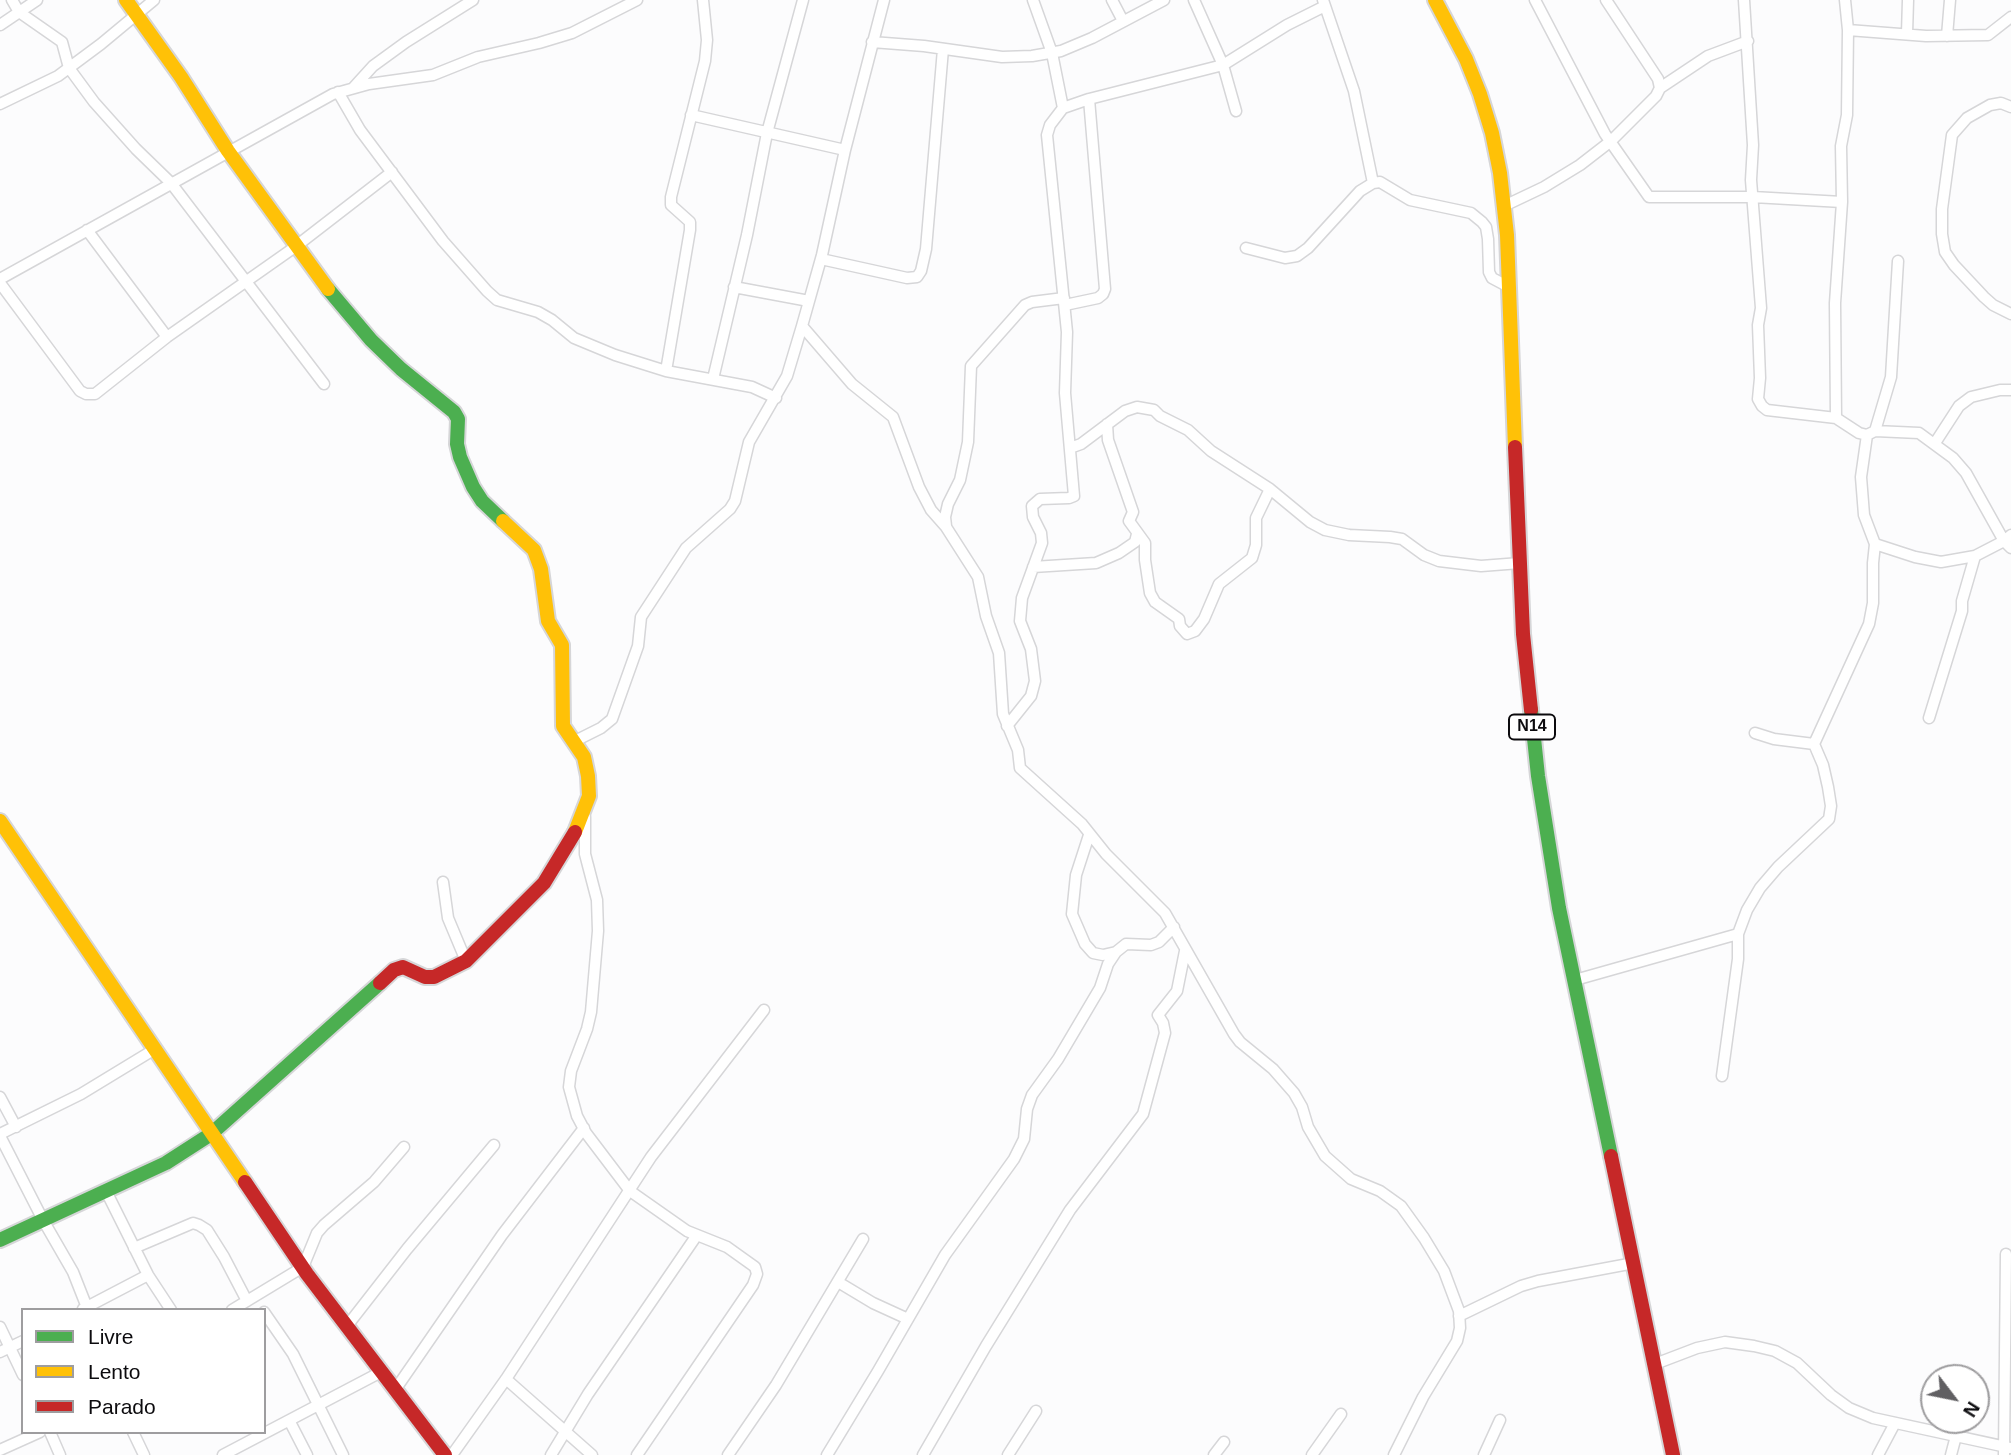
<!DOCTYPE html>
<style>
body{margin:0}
#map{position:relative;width:2011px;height:1455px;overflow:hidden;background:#fcfcfd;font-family:Helvetica,sans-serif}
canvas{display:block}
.legend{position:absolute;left:21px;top:1308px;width:245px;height:126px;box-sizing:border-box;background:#fff;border:2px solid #9e9d9f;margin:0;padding:9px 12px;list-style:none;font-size:21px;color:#0c0b0e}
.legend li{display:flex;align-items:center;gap:14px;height:35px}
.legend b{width:35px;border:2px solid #9e9d9f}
.north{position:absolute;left:1920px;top:1364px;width:70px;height:70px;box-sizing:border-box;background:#fff;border:2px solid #9e9d9f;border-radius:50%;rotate:122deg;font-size:19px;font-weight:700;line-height:28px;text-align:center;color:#0c0b0e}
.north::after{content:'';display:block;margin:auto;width:24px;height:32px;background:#605f62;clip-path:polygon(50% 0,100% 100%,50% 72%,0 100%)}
</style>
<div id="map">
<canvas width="2011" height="1455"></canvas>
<ul class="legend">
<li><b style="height:9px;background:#4caf50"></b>Livre</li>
<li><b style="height:9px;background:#ffc107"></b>Lento</li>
<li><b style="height:9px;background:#c62828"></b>Parado</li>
</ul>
<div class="north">N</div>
</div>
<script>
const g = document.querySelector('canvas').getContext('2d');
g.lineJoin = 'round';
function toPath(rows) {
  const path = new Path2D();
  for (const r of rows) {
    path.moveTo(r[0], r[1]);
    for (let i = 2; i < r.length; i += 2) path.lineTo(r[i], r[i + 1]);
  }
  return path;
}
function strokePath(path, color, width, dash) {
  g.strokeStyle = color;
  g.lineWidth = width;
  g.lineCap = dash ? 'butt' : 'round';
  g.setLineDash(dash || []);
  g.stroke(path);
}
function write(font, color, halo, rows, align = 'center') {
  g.font = font + ' Helvetica,sans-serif';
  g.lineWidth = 5;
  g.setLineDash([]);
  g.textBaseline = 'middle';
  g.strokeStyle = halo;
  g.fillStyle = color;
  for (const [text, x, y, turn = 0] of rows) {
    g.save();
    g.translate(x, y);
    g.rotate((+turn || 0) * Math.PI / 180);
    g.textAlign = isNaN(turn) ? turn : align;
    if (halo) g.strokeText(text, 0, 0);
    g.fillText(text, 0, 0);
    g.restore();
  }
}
const street = toPath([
 [12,0,19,12,62,42,69,68,94,102,136,149,171,183,324,384],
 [1033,0,1052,53,1063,108],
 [1112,0,1123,21],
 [1194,0,1223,65,1236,111],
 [1323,0,1354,91,1373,183],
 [1535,0,1605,134,1649,197,1753,197,1842,202],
 [1744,0,1753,145,1751,180,1761,308,1758,325,1760,378,1758,399,1762,406,1767,410,1836,418,1859,433,1867,435,1875,431,1919,433,1953,458,1966,473,2004,541,2011,548],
 [0,25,37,0],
 [1848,30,1926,36,1988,35,2011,17],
 [1907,34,1908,0],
 [1947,36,1950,0],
 [872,42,924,46,1002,57,1032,56,1061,51,1092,38,1164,0],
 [353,88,373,66,406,42,473,0],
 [1660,88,1708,56,1748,41],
 [338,92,360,130,443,241,487,291,497,300,538,312,552,320,574,338,615,355,666,371,752,387,776,398],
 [0,104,58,76,101,44,154,0],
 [2011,107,2001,103,1990,105,1967,118,1952,135,1942,209,1942,234,1945,252,1954,265,1984,297,1993,305,2011,314],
 [691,115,845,150],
 [1504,206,1544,187,1580,165,1611,141,1656,96,1660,88,1658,79,1606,0],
 [87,230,167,337],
 [1246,248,1285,258,1297,256,1308,248,1360,191,1373,183,1380,182,1410,200,1471,213,1482,222,1486,227,1488,239,1489,272,1492,278,1509,287],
 [821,259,907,278,917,277,921,271,926,249,943,49],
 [0,279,333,94,369,84,433,75,478,57,539,43,572,33,637,0],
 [0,283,80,391,86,394,95,394,167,337,295,247,392,172],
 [734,287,809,301],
 [1065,305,1098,298,1103,294,1105,289,1089,99],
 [802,326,852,384,893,417,919,487,931,510,946,527,978,577,986,616,999,653,1003,714,1018,750,1020,768,1082,824,1106,854,1165,913,1234,1034,1240,1042,1273,1069,1294,1093,1302,1107,1308,1127,1325,1156,1351,1179,1380,1191,1401,1206,1424,1238,1444,1271,1459,1311,1460,1328,1457,1341,1423,1397,1394,1455],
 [666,371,690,230,690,222,671,205,671,197,705,61,707,40,703,0],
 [713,379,747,235,767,133,803,0],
 [1836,418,1835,303,1842,202,1841,146,1847,115,1848,30,1845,0],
 [1107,424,1108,440,1133,512,1129,521,1145,543,1145,560,1150,593,1155,602,1179,619,1180,626,1187,634,1195,631,1204,619,1219,584,1252,558,1256,545,1256,518,1270,489],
 [1875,431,1891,377,1898,261],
 [1935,443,1959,406,1971,397,2000,390,2011,390],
 [1070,448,1081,444,1125,411,1137,407,1154,410,1160,416,1188,430,1211,451,1270,489,1310,522,1325,530,1349,535,1390,537,1402,539,1424,555,1439,561,1481,566,1520,563],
 [946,526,945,517,948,504,960,480,968,442,971,366,1025,305,1032,302,1064,298],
 [1875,544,1915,557,1941,562,1975,556,2004,541,2011,535],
 [1033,567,1096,563,1119,553,1135,542,1137,534],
 [1929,718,1962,611,1962,601,1975,556],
 [1007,726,1031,696,1035,681,1031,649,1020,621,1022,598,1042,543,1041,533,1033,517,1032,506,1040,499,1069,498,1074,496,1065,393,1067,332,1047,135,1050,125,1063,108,1089,99,1223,65,1287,25,1325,6],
 [1755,733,1774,739,1814,744],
 [573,742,601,728,612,719,638,646,641,617,686,548,730,509,735,501,749,442,787,376,802,326,822,255,845,150,884,0],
 [585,817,585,854,597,900,598,931,591,1012,587,1029,571,1071,569,1087,577,1116,586,1133,630,1191,687,1231,727,1247,755,1267,757,1274,753,1285,637,1455],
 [1089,835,1076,875,1072,914,1085,944,1093,953,1103,955,1116,952],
 [443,882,448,918,466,961],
 [1575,980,1738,934],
 [1722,1076,1738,959,1738,934,1747,910,1760,888,1778,867,1829,819,1831,806,1828,787,1823,765,1814,744,1869,624,1873,603,1873,563,1875,544,1864,515,1861,477,1867,435],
 [0,1097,16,1127],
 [0,1134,81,1094,155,1049],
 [0,1136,43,1220,73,1272,88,1310],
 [106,1191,148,1275,171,1310],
 [134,1248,193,1223,199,1225,207,1230,224,1257,247,1301],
 [838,1282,873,1303,908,1319],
 [83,1309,148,1275],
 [232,1310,303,1267,317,1233,324,1225,374,1182,404,1147],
 [264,1312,293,1354,343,1455],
 [1459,1316,1521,1286,1538,1281,1634,1263],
 [347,1326,407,1249,494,1145],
 [0,1327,23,1375],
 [0,1352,23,1341],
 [1655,1364,1697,1348,1725,1342,1754,1346,1775,1351,1797,1363,1831,1395,1849,1408,1873,1418,2011,1448],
 [506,1379,592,1455],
 [395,1390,502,1235,584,1128],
 [290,1422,307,1455],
 [50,1432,60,1455],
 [133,1432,144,1455],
 [0,1450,40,1432],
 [223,1455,381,1372],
 [452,1455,506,1379,651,1157,764,1010],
 [551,1455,588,1394,697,1235],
 [728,1455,776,1385,863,1239],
 [827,1455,878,1371,945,1255,1014,1159,1024,1139,1027,1109,1032,1095,1058,1059,1100,988,1108,964,1116,952,1126,944,1151,945,1159,942,1174,927],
 [923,1455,986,1346,1070,1210,1143,1114,1165,1033,1163,1023,1158,1015,1177,991,1185,951],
 [1008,1455,1036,1411],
 [1214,1455,1224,1442],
 [1312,1455,1341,1414],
 [1484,1455,1500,1420],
 [1878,1455,1895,1423],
 [1951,1455,1956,1436],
 [2004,1455,2006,1254]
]);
const fast = toPath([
 [328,289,371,340,401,369,454,412,458,419,457,444,460,457,473,487,482,501,503,521],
 [1531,710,1538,776,1559,908,1611,1156],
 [0,1240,166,1163,211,1134,380,983]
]);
const slow = toPath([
 [126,0,181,77,228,151,328,289],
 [1435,0,1466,59,1480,94,1492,133,1500,173,1507,235,1515,447],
 [503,521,534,550,541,569,548,621,562,645,563,726,584,757,588,776,589,796,575,832],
 [0,821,245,1182]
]);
const jam = toPath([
 [1515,447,1523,634,1531,710],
 [380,983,394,970,403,967,425,977,434,977,466,961,544,883,575,832],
 [1611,1156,1673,1455],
 [245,1182,307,1274,445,1455]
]);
strokePath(street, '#d6d6d8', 13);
strokePath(fast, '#d6d6d8', 18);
strokePath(slow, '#d6d6d8', 18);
strokePath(jam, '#d6d6d8', 18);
strokePath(street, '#fff', 10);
strokePath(fast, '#4caf50', 14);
strokePath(slow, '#ffc107', 14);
strokePath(jam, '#c62828', 14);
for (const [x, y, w] of [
 [1532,727,46]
]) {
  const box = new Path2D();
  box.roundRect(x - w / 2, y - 12.5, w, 25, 5);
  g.fillStyle = '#fff';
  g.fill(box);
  strokePath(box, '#0c0b0e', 2);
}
write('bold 16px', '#0c0b0e', null, [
 ["N14",1532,727]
]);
</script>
